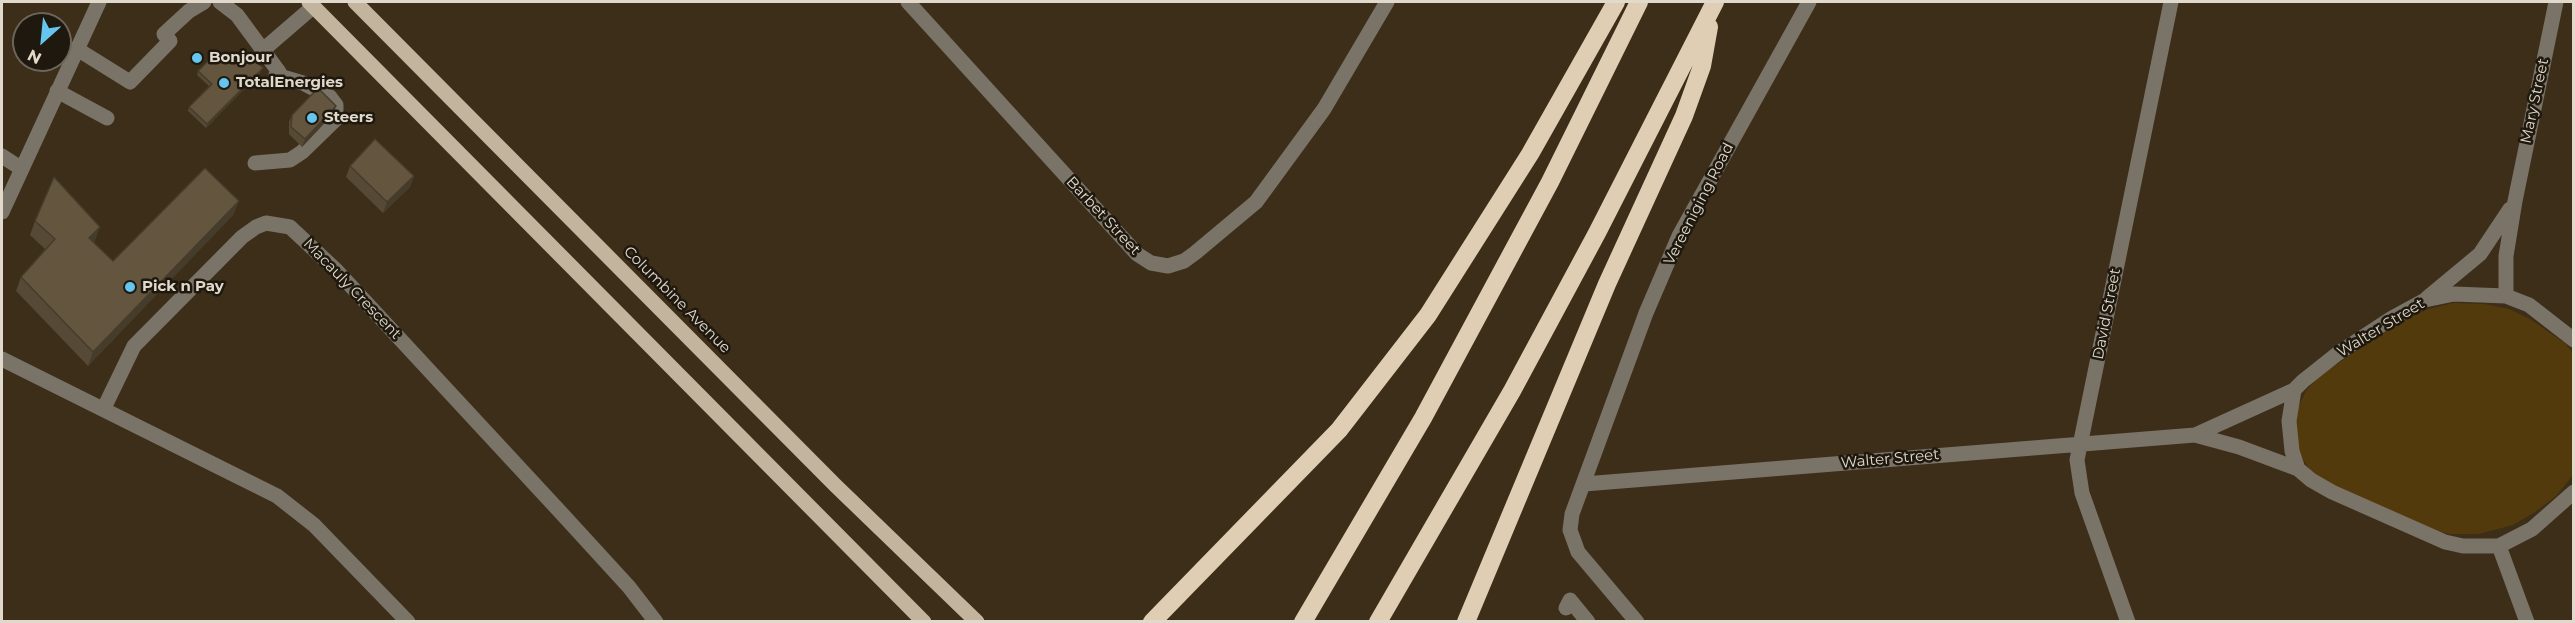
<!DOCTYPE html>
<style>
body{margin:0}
#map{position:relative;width:2575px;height:623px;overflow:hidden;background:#3c2e18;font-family:Montserrat,sans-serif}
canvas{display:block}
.frame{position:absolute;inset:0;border:3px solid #e1d9cb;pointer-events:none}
.north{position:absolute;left:12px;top:12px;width:60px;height:60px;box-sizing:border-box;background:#1e180e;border:2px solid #6c655a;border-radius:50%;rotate:207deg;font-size:16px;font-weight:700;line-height:24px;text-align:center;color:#e1d9cb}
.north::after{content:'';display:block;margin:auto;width:21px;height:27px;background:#65c5ee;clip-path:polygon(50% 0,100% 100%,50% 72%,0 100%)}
</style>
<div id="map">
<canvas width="2575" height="623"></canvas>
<div class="frame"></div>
<div class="north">N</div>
</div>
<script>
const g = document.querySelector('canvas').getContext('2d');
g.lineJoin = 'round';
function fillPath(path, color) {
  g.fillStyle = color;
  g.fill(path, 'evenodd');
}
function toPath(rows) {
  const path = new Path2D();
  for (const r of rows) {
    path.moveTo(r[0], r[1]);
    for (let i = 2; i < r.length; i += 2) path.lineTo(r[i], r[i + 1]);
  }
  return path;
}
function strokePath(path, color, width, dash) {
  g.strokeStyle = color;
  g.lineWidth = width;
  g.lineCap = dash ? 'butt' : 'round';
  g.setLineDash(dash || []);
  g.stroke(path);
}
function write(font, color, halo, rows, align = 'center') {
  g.font = font + ' Montserrat,sans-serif';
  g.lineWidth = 5;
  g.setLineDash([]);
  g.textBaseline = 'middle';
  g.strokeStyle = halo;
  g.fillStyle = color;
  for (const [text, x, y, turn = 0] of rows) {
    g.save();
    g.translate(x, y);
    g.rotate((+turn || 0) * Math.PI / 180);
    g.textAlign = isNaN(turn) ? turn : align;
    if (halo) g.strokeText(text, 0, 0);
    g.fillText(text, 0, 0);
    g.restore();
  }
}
fillPath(toPath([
 [2454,303,2484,304,2509,309,2530,319,2566,344,2573,353,2573,475,2556,496,2535,512,2513,525,2479,534,2449,534,2429,529,2328,483,2311,472,2296,448,2296,412,2306,391,2319,376,2400,322,2428,309]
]), '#523a0c');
strokePath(toPath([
 [220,2,237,15,279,72],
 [908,2,1137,254,1151,263,1168,266,1184,261,1195,253,1256,202,1324,109,1387,2],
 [77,49,130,82,170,41,164,34,189,11,204,2],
 [263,50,314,6],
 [57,91,107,118],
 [2,156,22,169],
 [255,163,290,160,302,152,336,119,336,105,330,97,303,83,276,75],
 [2,212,99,2],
 [2506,296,2506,256,2515,201,2556,2],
 [2427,298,2480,254,2510,209],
 [2574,340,2529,305,2506,296,2454,294,2425,300,2392,318,2337,354,2303,381,2294,390,2289,421,2292,451,2298,469,2311,480,2332,492,2445,542,2463,546,2499,546,2532,529,2574,492],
 [2,359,277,496,314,525,408,622],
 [104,408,134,346,242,237,256,227,266,223,290,227,337,271,564,516,629,587,656,622],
 [2195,435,2294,390],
 [1584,484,2195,435,2239,447,2298,469],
 [2499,546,2527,622],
 [1566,608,1570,600,1588,622],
 [1637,622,1578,552,1570,530,1572,514,1646,313,1679,236,1809,2],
 [2128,622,2082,493,2077,460,2171,2]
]), '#7a7368', 15);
strokePath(toPath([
 [309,2,924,622],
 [355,2,836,486,977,622]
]), '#c3b49e', 15);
strokePath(toPath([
 [1152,622,1339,430,1428,315,1530,154,1616,2],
 [1303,622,1423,418,1550,182,1639,2],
 [1378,622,1512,391,1597,233,1715,2],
 [1466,622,1607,284,1684,116,1702,66,1709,27]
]), '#dfceb4', 18);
fillPath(toPath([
 [234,64,261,72,206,128,188,111,189,107,209,86,197,75,198,71],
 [334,113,302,147,289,134,289,122,292,115],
 [350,166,414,176,410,187,383,213,346,177],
 [239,201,233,215,88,366,16,291,21,277,45,249,30,235,35,221,100,227,93,242,113,261]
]), '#564935');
fillPath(toPath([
 [263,68,261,72,206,128,207,124],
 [336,106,334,113,302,147,305,139],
 [414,176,410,187,383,213,387,202],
 [239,201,233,215,88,366,93,352],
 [100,227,95,241,84,252,89,238]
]), '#463c2b');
const building = toPath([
 [219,50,234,64,246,52,263,68,207,124,189,107,212,84,198,71,219,50],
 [318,88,336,106,305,139,291,127,292,115,318,88],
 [375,139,414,176,387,202,350,166,375,139],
 [205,168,239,201,93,352,21,277,55,239,35,221,54,177,100,227,89,238,113,261,205,168]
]);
fillPath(building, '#64553e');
strokePath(building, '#463c2b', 1.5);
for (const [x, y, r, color] of [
 [197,58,6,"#65c5ee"],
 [224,83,6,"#65c5ee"],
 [312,118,6,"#65c5ee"],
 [130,287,6,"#65c5ee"]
]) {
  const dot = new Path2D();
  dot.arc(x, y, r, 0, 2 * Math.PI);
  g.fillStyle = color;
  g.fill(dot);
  strokePath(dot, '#1e180e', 2);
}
write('bold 15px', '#e1d9cb', '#1e180e', [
 ["Bonjour",209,58],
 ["TotalEnergies",236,83],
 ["Steers",324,118],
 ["Pick n Pay",142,287]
], 'left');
write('15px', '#e1d9cb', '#1e180e', [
 ["Mary Street",2535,101,-78],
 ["Vereeniging Road",1699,204,-63],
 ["Barbet Street",1103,216,47],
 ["Macauly Crescent",352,289,46],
 ["Columbine Avenue",677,300,45],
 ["David Street",2107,314,-79],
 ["Walter Street",2381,328,-31],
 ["Walter Street",1890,459,-5]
]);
</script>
